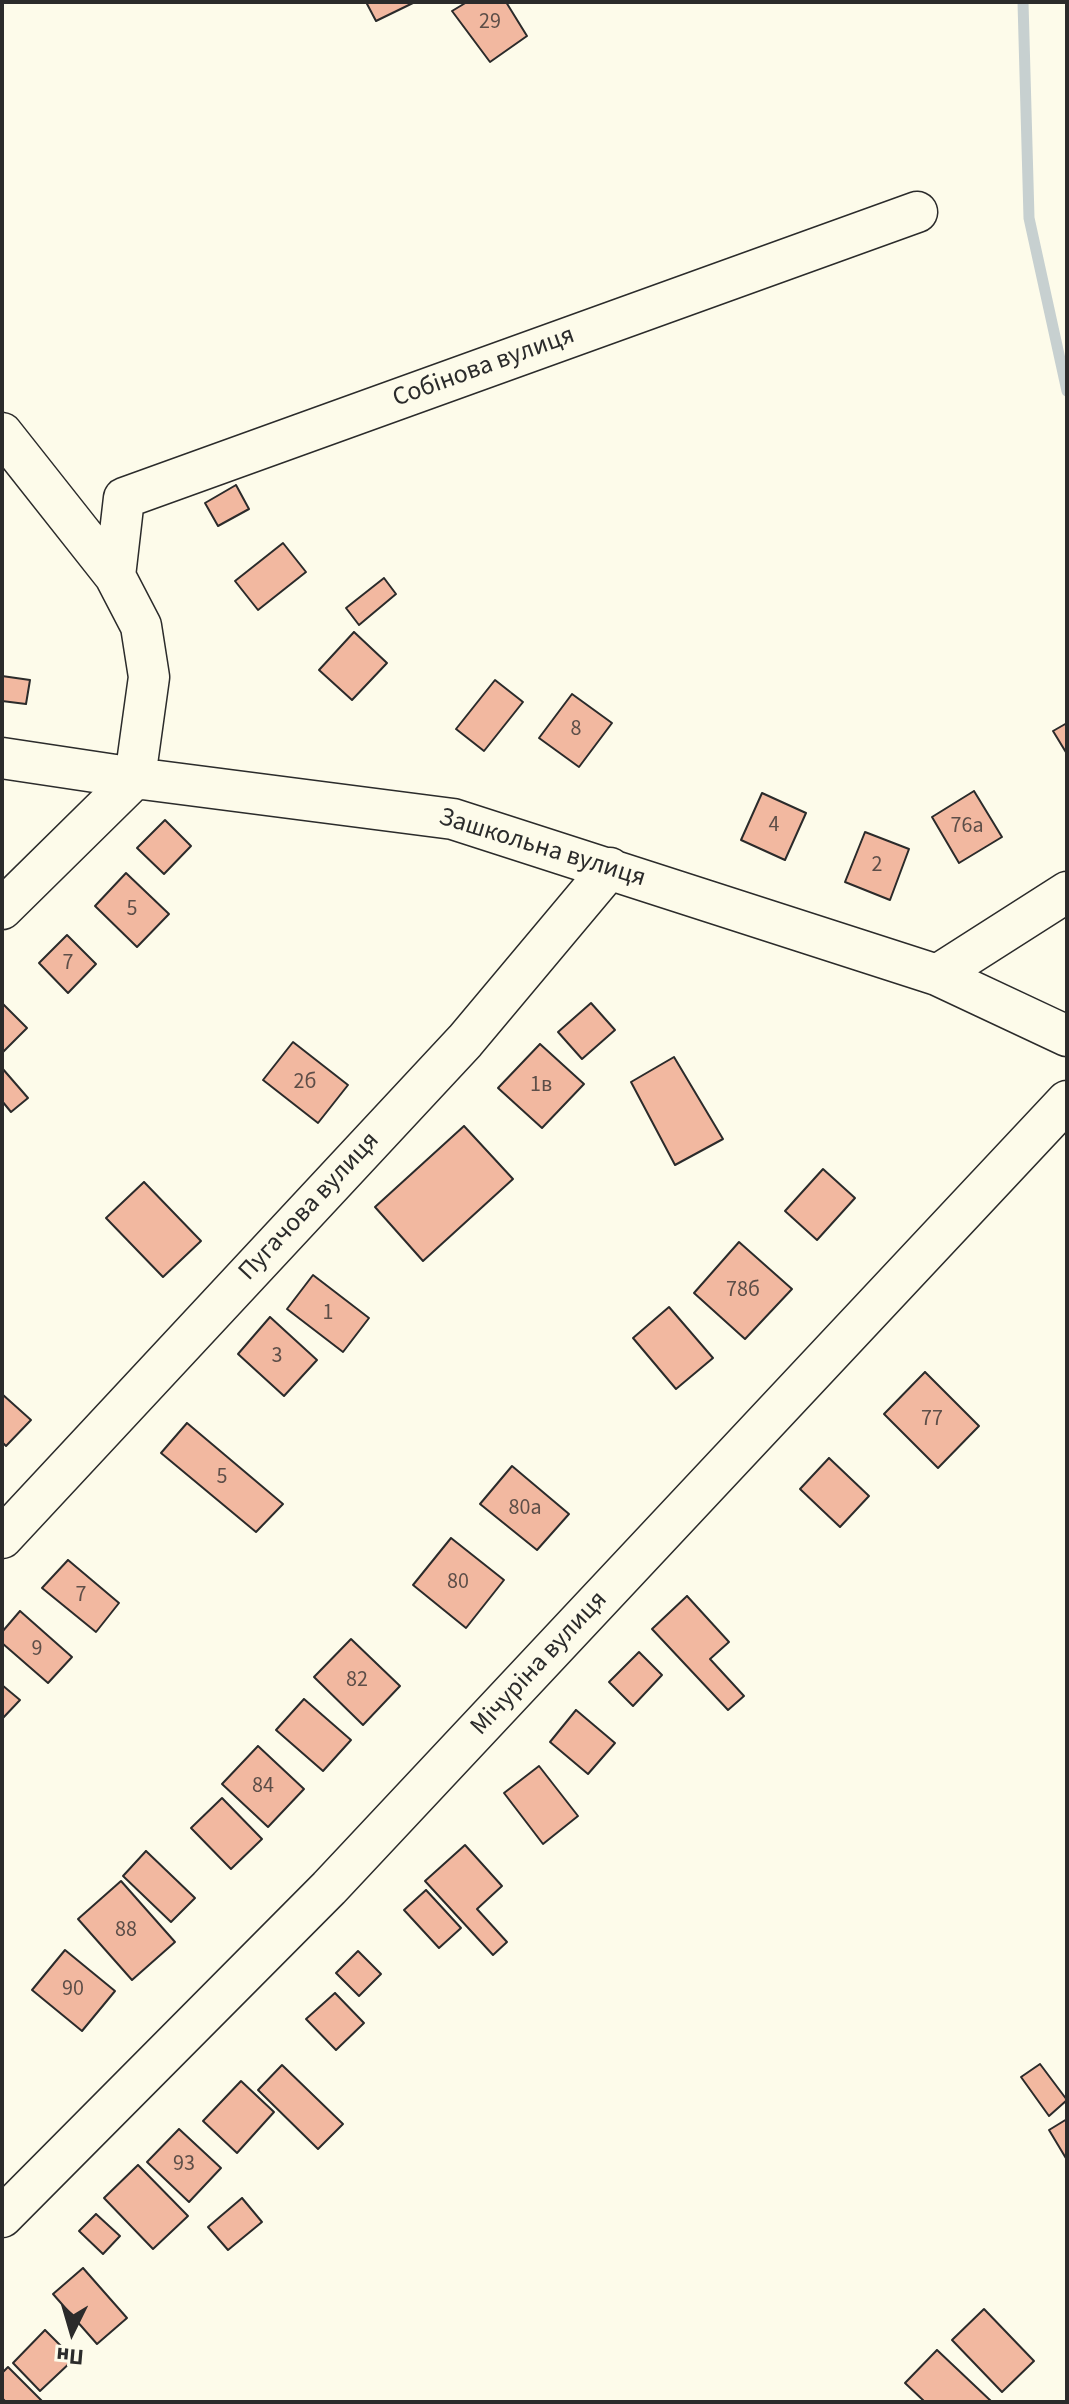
<!DOCTYPE html>
<meta charset="utf-8">
<style>
body{margin:0}
#map{position:relative;width:1069px;height:2404px;overflow:hidden;background:#fdfbea;font-family:"Source Sans 3",sans-serif}
canvas{display:block}
.frame{position:absolute;inset:0;border:4px solid #2b2b2b;pointer-events:none}
.north{position:absolute;left:32px;top:2292px;width:80px;height:80px;-webkit-text-stroke:6px #fdfbea;paint-order:stroke;rotate:185deg;font-size:22px;font-weight:700;line-height:32px;text-align:center;color:#2b2b2b}
.north::after{content:'';display:block;margin:auto;width:28px;height:36px;background:#2b2b2b;clip-path:polygon(50% 0,100% 100%,50% 72%,0 100%)}
</style>
<div id="map">
<canvas width="1069" height="2404"></canvas>
<div class="frame"></div>
<div class="north">Пн</div>
</div>
<script>
const g = document.querySelector('canvas').getContext('2d');
g.lineJoin = 'round';
function toPath(rows) {
  const path = new Path2D();
  for (const r of rows) {
    path.moveTo(r[0], r[1]);
    for (let i = 2; i < r.length; i += 2) path.lineTo(r[i], r[i + 1]);
  }
  return path;
}
function strokePath(path, color, width, dash) {
  g.strokeStyle = color;
  g.lineWidth = width;
  g.lineCap = dash ? 'butt' : 'round';
  g.setLineDash(dash || []);
  g.stroke(path);
}
function fillPath(path, color) {
  g.fillStyle = color;
  g.fill(path, 'evenodd');
}
function write(font, color, halo, rows, align = 'center') {
  g.font = font + ' "Source Sans 3",sans-serif';
  g.lineWidth = 6;
  g.setLineDash([]);
  g.textBaseline = 'middle';
  g.strokeStyle = halo;
  g.fillStyle = color;
  for (const [text, x, y, turn = 0] of rows) {
    g.save();
    g.translate(x, y);
    g.rotate((+turn || 0) * Math.PI / 180);
    g.textAlign = isNaN(turn) ? turn : align;
    if (halo) g.strokeText(text, 0, 0);
    g.fillText(text, 0, 0);
    g.restore();
  }
}
strokePath(toPath([
 [1023,2,1029,218,1067,391]
]), '#c7d0d0', 11);
const building = toPath([
 [366,2,415,2,376,21,366,2],
 [467,2,506,2,527,36,490,62,452,11,467,2],
 [236,485,249,509,218,526,205,503,236,485],
 [283,543,306,572,258,610,235,581,283,543],
 [384,578,396,594,359,625,346,608,384,578],
 [354,632,387,663,352,700,319,670,354,632],
 [2,676,30,680,26,704,2,701,2,676],
 [495,680,523,702,484,751,456,729,495,680],
 [572,694,612,723,579,767,539,738,572,694],
 [1067,723,1067,754,1053,731,1067,723],
 [974,791,1002,837,959,863,932,817,974,791],
 [762,793,806,813,785,860,741,840,762,793],
 [165,820,191,846,164,874,137,848,165,820],
 [865,832,909,849,890,900,845,882,865,832],
 [126,873,169,914,137,947,95,906,126,873],
 [67,935,96,964,68,993,39,963,67,935],
 [2,1003,27,1028,2,1053,2,1003],
 [591,1003,615,1030,582,1059,558,1032,591,1003],
 [293,1042,348,1085,318,1123,263,1080,293,1042],
 [540,1044,584,1084,542,1128,498,1088,540,1044],
 [674,1057,723,1139,675,1165,631,1082,674,1057],
 [2,1068,28,1098,11,1112,2,1101,2,1068],
 [464,1126,513,1179,423,1261,375,1207,464,1126],
 [823,1169,855,1198,817,1240,785,1211,823,1169],
 [144,1182,201,1241,163,1277,106,1218,144,1182],
 [739,1242,792,1289,745,1339,694,1293,739,1242],
 [313,1275,369,1318,343,1352,287,1309,313,1275],
 [669,1307,713,1358,676,1389,633,1338,669,1307],
 [270,1317,317,1360,284,1396,238,1354,270,1317],
 [925,1372,979,1426,938,1468,884,1414,925,1372],
 [2,1394,31,1420,6,1446,2,1442,2,1394],
 [187,1423,283,1504,256,1532,161,1453,187,1423],
 [829,1458,869,1496,840,1527,800,1489,829,1458],
 [512,1466,569,1514,537,1550,480,1504,512,1466],
 [451,1538,504,1580,466,1628,413,1585,451,1538],
 [68,1560,119,1603,96,1632,42,1588,68,1560],
 [687,1596,729,1642,710,1659,744,1696,728,1710,652,1629,687,1596],
 [20,1611,72,1657,48,1683,2,1643,2,1632,20,1611],
 [351,1639,400,1686,363,1725,314,1677,351,1639],
 [639,1652,662,1675,633,1706,609,1682,639,1652],
 [2,1685,20,1700,2,1719,2,1685],
 [304,1699,351,1740,323,1771,276,1730,304,1699],
 [576,1710,615,1743,588,1774,550,1742,576,1710],
 [258,1746,304,1789,268,1827,222,1784,258,1746],
 [539,1766,578,1816,543,1844,504,1793,539,1766],
 [222,1798,262,1839,231,1869,191,1828,222,1798],
 [465,1845,502,1886,477,1909,507,1942,493,1955,425,1881,465,1845],
 [146,1851,195,1898,171,1922,123,1876,146,1851],
 [121,1881,175,1942,132,1980,78,1919,121,1881],
 [426,1890,461,1928,439,1948,404,1910,426,1890],
 [65,1950,115,1991,82,2031,32,1990,65,1950],
 [358,1951,381,1974,359,1996,336,1973,358,1951],
 [335,1993,364,2023,336,2050,306,2019,335,1993],
 [1040,2064,1067,2100,1049,2116,1021,2077,1040,2064],
 [282,2065,343,2124,318,2149,258,2090,282,2065],
 [241,2081,274,2112,237,2153,203,2121,241,2081],
 [1067,2119,1067,2160,1049,2130,1067,2119],
 [179,2129,221,2168,189,2202,147,2162,179,2129],
 [138,2165,188,2216,153,2249,104,2198,138,2165],
 [242,2198,262,2222,228,2250,208,2227,242,2198],
 [96,2214,120,2236,103,2254,79,2231,96,2214],
 [83,2268,127,2318,97,2344,53,2294,83,2268],
 [984,2309,1034,2361,1002,2392,952,2340,984,2309],
 [45,2330,74,2359,40,2391,13,2363,45,2330],
 [937,2350,992,2402,925,2402,905,2383,937,2350],
 [8,2367,43,2402,6,2402,2,2398,2,2373,8,2367]
]);
fillPath(building, '#f2b8a0');
strokePath(building, '#2b2b2b', 2);
const minor = toPath([
 [2,433,115,576,141,626,149,677,135,778,2,909],
 [115,576,124,498,917,212],
 [2,758,135,778,453,819,937,975,1067,1036],
 [937,975,1067,892],
 [2,1538,465,1041,610,868],
 [2,2217,329,1888,1067,1101]
]);
strokePath(minor, '#2b2b2b', 43);
strokePath(minor, '#fdfbea', 40);
write('22px', '#5d4e48', null, [
 ["29",490,23],
 ["8",576,730],
 ["4",774,826],
 ["76а",967,827],
 ["2",877,866],
 ["5",132,910],
 ["7",68,964],
 ["2б",305,1083],
 ["1в",541,1086],
 ["78б",743,1291],
 ["1",328,1314],
 ["3",277,1357],
 ["77",932,1420],
 ["5",222,1478],
 ["80а",525,1509],
 ["80",458,1583],
 ["7",81,1596],
 ["9",37,1650],
 ["82",357,1681],
 ["84",263,1787],
 ["88",126,1931],
 ["90",73,1990],
 ["93",184,2165]
]);
write('26px', '#2b2b2b', '#fdfbea', [
 ["Собінова вулиця",484,368,-20],
 ["Зашкольна вулиця",542,849,17],
 ["Пугачова вулиця",310,1207,-47],
 ["Мічуріна вулиця",540,1664,-47]
]);
</script>
